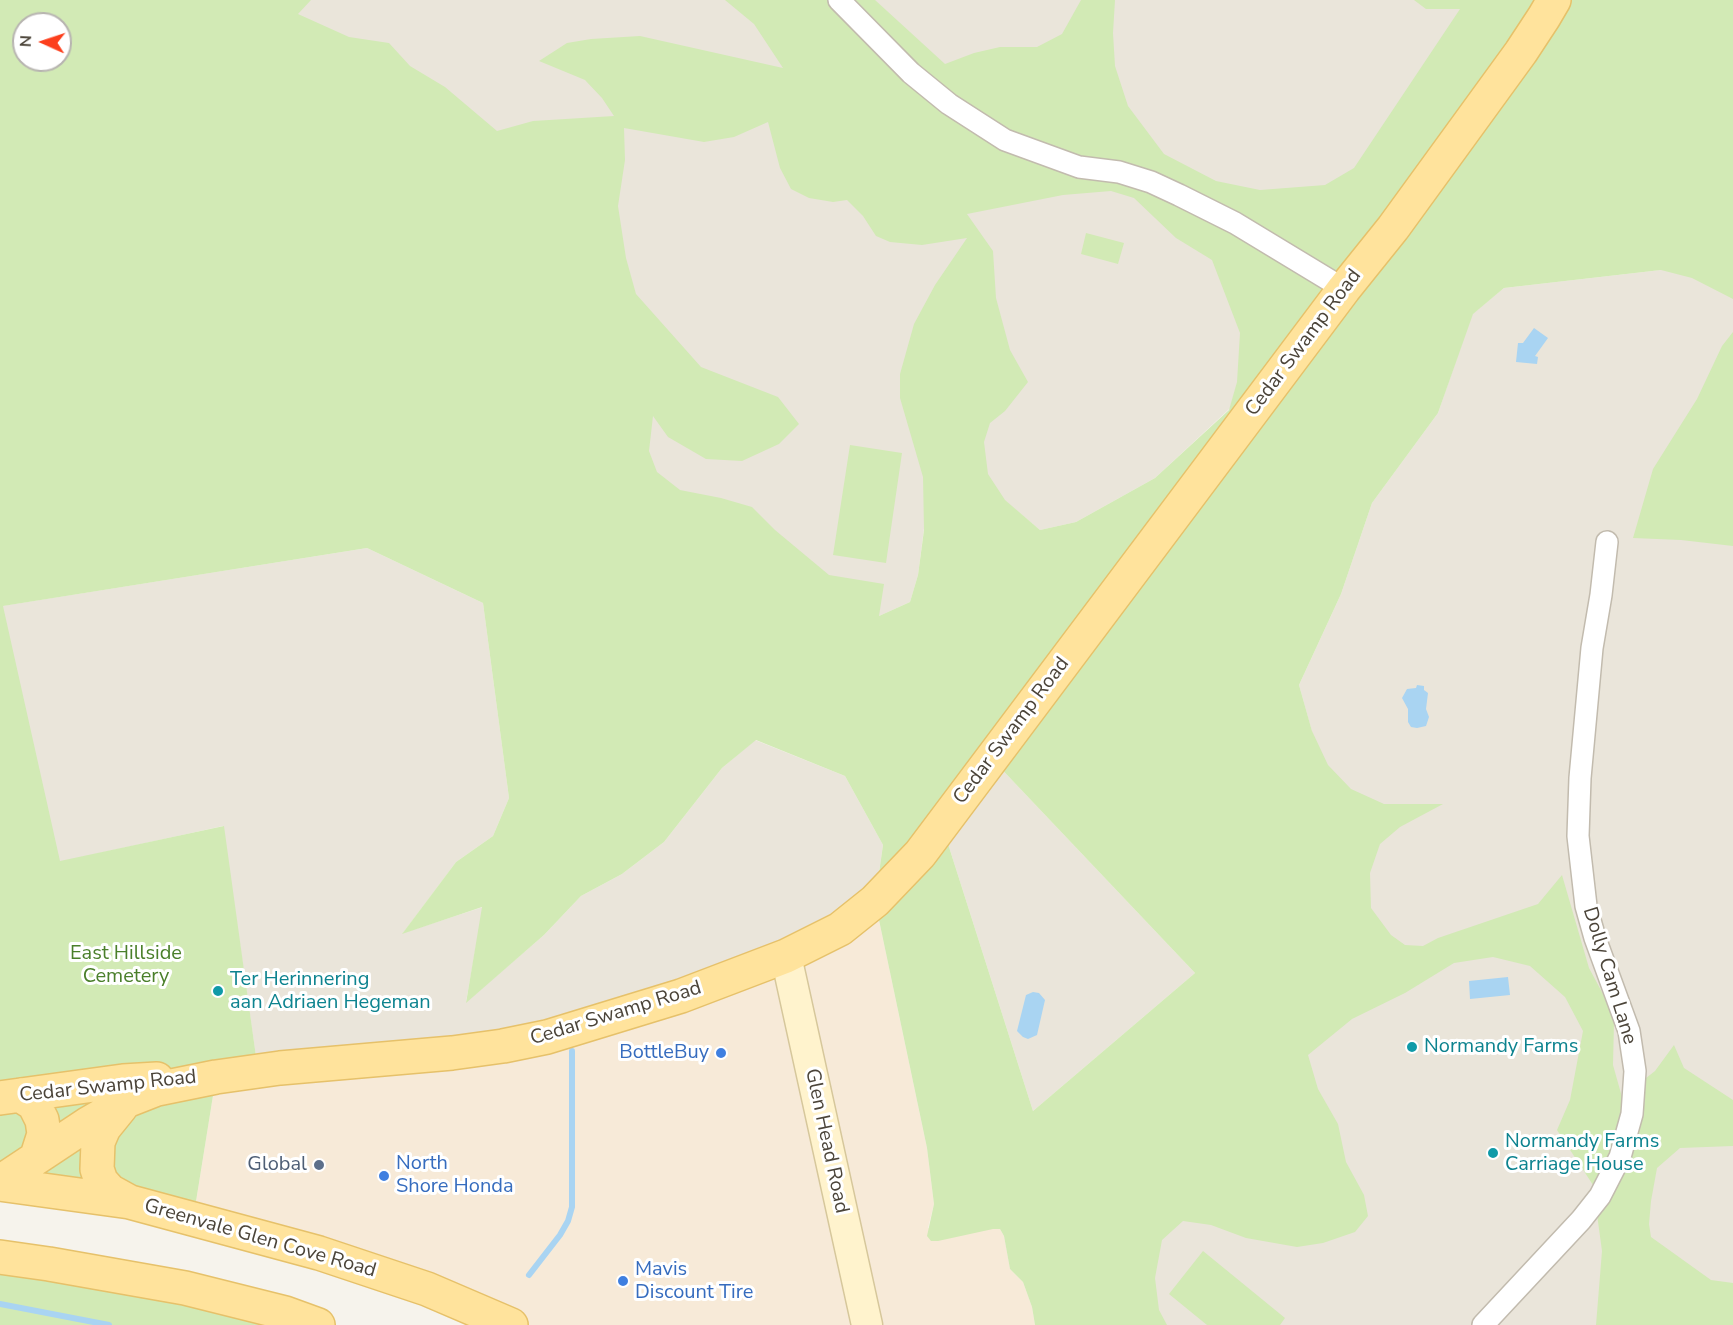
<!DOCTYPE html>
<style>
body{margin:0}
#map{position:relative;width:1733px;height:1325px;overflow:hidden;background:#f6f3ec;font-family:"Nunito Sans",sans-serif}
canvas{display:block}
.north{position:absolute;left:12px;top:12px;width:60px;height:60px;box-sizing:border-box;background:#fff;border:2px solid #b7b4b0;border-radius:50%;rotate:273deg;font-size:16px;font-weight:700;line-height:24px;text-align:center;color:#4b4439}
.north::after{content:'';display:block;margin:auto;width:21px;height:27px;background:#fc3f1d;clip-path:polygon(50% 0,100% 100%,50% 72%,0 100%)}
</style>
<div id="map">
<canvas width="1733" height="1325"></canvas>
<div class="north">N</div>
</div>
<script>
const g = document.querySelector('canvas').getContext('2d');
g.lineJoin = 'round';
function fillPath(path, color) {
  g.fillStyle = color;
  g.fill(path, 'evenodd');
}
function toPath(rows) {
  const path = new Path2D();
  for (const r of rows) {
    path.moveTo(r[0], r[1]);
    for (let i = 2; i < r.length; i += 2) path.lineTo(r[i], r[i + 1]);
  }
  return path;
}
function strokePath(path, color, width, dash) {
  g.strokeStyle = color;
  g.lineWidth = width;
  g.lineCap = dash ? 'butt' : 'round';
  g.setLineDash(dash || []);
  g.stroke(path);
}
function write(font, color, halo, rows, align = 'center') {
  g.font = font + ' "Nunito Sans",sans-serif';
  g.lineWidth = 6;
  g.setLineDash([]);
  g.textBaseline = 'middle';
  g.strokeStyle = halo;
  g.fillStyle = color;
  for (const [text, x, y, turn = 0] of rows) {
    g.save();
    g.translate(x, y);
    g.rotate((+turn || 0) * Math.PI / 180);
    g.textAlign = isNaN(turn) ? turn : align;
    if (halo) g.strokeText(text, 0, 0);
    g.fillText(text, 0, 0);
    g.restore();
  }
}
fillPath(toPath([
 [221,0,1555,0,1311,333,1155,478,1076,522,1040,530,935,443,918,575,910,602,879,616,637,511],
 [1733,241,1733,1325,1118,1325,1334,811,1299,685,1341,594,1372,503,1438,413,1472,314,1504,288,1661,270],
 [367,548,483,603,509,798,493,836,456,862,403,933,483,907,466,1002,544,935,581,896,622,874,664,842,722,768,755,740,845,776,883,845,875,901,547,1037,258,1071,223,826,59,862,2,606],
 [992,759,1195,973,1033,1111,942,825]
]), '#eae5da');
fillPath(toPath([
 [875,901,927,1148,934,1204,928,1228,1000,1229,1004,1236,1010,1269,1023,1282,1032,1307,1035,1325,511,1325,193,1220,216,1077,547,1037]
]), '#f7ead8');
fillPath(toPath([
 [0,0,311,0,298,14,349,37,389,43,410,66,445,87,497,131,533,121,614,116,602,98,585,80,539,61,567,43,591,39,640,36,783,68,754,24,725,0,875,0,945,64,974,53,1000,47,1037,47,1062,34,1081,0,1115,0,1113,33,1115,66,1128,106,1164,154,1216,181,1260,190,1325,185,1354,168,1460,9,1426,9,1414,0,1733,0,1733,299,1692,278,1661,270,1504,288,1473,314,1438,413,1372,503,1341,594,1299,685,1312,731,1328,765,1351,789,1384,804,1443,804,1400,827,1380,844,1370,873,1371,908,1391,935,1405,945,1423,946,1438,938,1538,904,1562,875,1589,968,1603,994,1614,1023,1613,1065,1622,1097,1655,1071,1674,1045,1684,1068,1733,1100,1733,1146,1680,1148,1657,1168,1651,1201,1649,1224,1651,1237,1711,1280,1733,1283,1733,1325,1596,1325,1602,1251,1593,1185,1557,1130,1570,1100,1583,1031,1565,997,1530,966,1493,957,1454,963,1405,993,1352,1019,1308,1055,1318,1089,1338,1124,1346,1162,1364,1195,1368,1216,1355,1232,1323,1243,1297,1247,1246,1238,1211,1225,1183,1221,1162,1240,1155,1278,1159,1310,1167,1325,1035,1325,1032,1307,1023,1282,1010,1269,1004,1236,1000,1229,993,1229,938,1241,931,1241,927,1236,934,1204,927,1148,875,901,883,845,845,776,756,740,722,768,664,842,622,874,581,896,544,935,466,1003,482,907,402,934,456,862,493,836,509,798,483,603,367,548,3,606,60,861,224,826,258,1071,216,1077,193,1220,0,1182],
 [24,24,60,24,60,60,24,60],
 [768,122,780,168,791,189,809,198,833,202,847,200,863,216,876,236,890,242,922,245,967,238,935,285,914,324,900,374,900,398,923,477,924,530,918,575,910,602,879,616,884,584,829,575,775,530,752,507,721,498,680,490,657,472,649,451,653,416,668,437,706,459,742,461,779,444,799,424,778,397,701,367,636,294,626,258,618,206,625,160,624,128,704,142,734,137],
 [1111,191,1134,198,1176,238,1212,260,1240,333,1237,382,1229,410,1155,478,1076,522,1040,530,1005,500,988,474,984,442,990,423,1005,411,1028,382,1010,350,996,298,993,251,967,214,1063,195],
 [992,759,1195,973,1033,1111,942,825],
 [1086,233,1124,243,1118,264,1081,254],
 [1733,332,1733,546,1681,540,1633,538,1653,469,1697,399,1722,346],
 [850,445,902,453,886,563,833,555],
 [1203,1251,1285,1318,1280,1325,1207,1325,1169,1294],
 [0,1258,318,1325,0,1325]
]), '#d2eab5');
fillPath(toPath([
 [1534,328,1548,338,1535,356,1538,357,1537,364,1516,362,1518,343,1523,343],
 [1417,685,1424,686,1424,690,1428,693,1426,709,1429,717,1426,726,1417,728,1411,727,1408,722,1408,709,1402,698,1407,689,1416,688],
 [1508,977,1510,995,1470,999,1469,981],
 [1033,992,1039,993,1045,1000,1037,1035,1028,1039,1023,1037,1017,1031,1026,995]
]), '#a9d4f2');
strokePath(toPath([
 [529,1275,560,1235,568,1221,572,1207,572,1051],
 [0,1304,109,1325]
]), '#a9d4f2', 6);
const minor = toPath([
 [839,0,911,73,949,104,1005,140,1079,167,1119,172,1151,182,1179,195,1235,223,1344,289],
 [1483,1325,1581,1220,1600,1196,1620,1157,1632,1114,1635,1071,1629,1031,1595,938,1586,906,1578,836,1580,778,1592,648,1601,595,1607,542]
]);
const secondary = toPath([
 [786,956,867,1325]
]);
const primary = toPath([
 [20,1095,34,1104,42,1120,44,1134,37,1156],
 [0,1098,123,1081,157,1079],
 [121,1107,104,1128,98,1142,97,1169,101,1181,110,1191,130,1202],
 [0,1182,89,1123,129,1100,157,1089,216,1077,280,1068,452,1053,503,1046,547,1037,681,996,786,956,840,929,875,901,920,854,1344,289,1393,228,1521,52,1544,17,1554,0],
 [0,1184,130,1202,319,1253,427,1289,511,1325],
 [0,1257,49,1264,185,1288,285,1313,318,1325]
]);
strokePath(minor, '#c2bbae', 24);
strokePath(secondary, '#d6c79b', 33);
strokePath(primary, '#e6c16a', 36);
strokePath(minor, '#fff', 21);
strokePath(secondary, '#fff3cd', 30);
strokePath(primary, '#ffe39c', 33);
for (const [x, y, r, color] of [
 [218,991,6,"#0f9aa8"],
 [1412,1047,6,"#0f9aa8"],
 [721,1053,6,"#3f7fe0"],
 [1493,1153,6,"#0f9aa8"],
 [319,1165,6,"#5c6f8a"],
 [384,1176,6,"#3f7fe0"],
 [623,1281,6,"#3f7fe0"]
]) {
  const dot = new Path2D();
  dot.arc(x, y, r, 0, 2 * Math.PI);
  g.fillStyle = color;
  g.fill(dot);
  strokePath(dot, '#fff', 2);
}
write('20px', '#4b4439', '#fff', [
 ["Cedar Swamp Road",1304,343,-53],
 ["Cedar Swamp Road",1012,731,-53],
 ["Dolly Cam Lane",1609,976,73],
 ["Cedar Swamp Road",616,1014,-17],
 ["Cedar Swamp Road",108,1087,-6],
 ["Glen Head Road",826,1141,78],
 ["Greenvale Glen Cove Road",260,1239,16]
]);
write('20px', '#4a7f2a', '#fff', [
 ["East Hillside",126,954],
 ["Cemetery",126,977]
]);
write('20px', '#0d838f', '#fff', [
 ["Ter Herinnering",230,980],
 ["aan Adriaen Hegeman",230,1003],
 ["Normandy Farms",1424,1047],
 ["Normandy Farms",1505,1142],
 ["Carriage House",1505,1165]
], 'left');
write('20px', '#366cbe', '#fff', [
 ["BottleBuy",709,1053,"right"],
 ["North",396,1164],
 ["Shore Honda",396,1187],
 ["Mavis",635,1270],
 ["Discount Tire",635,1293]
], 'left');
write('20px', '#4e5e75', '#fff', [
 ["Global",307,1165]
], 'right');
</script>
